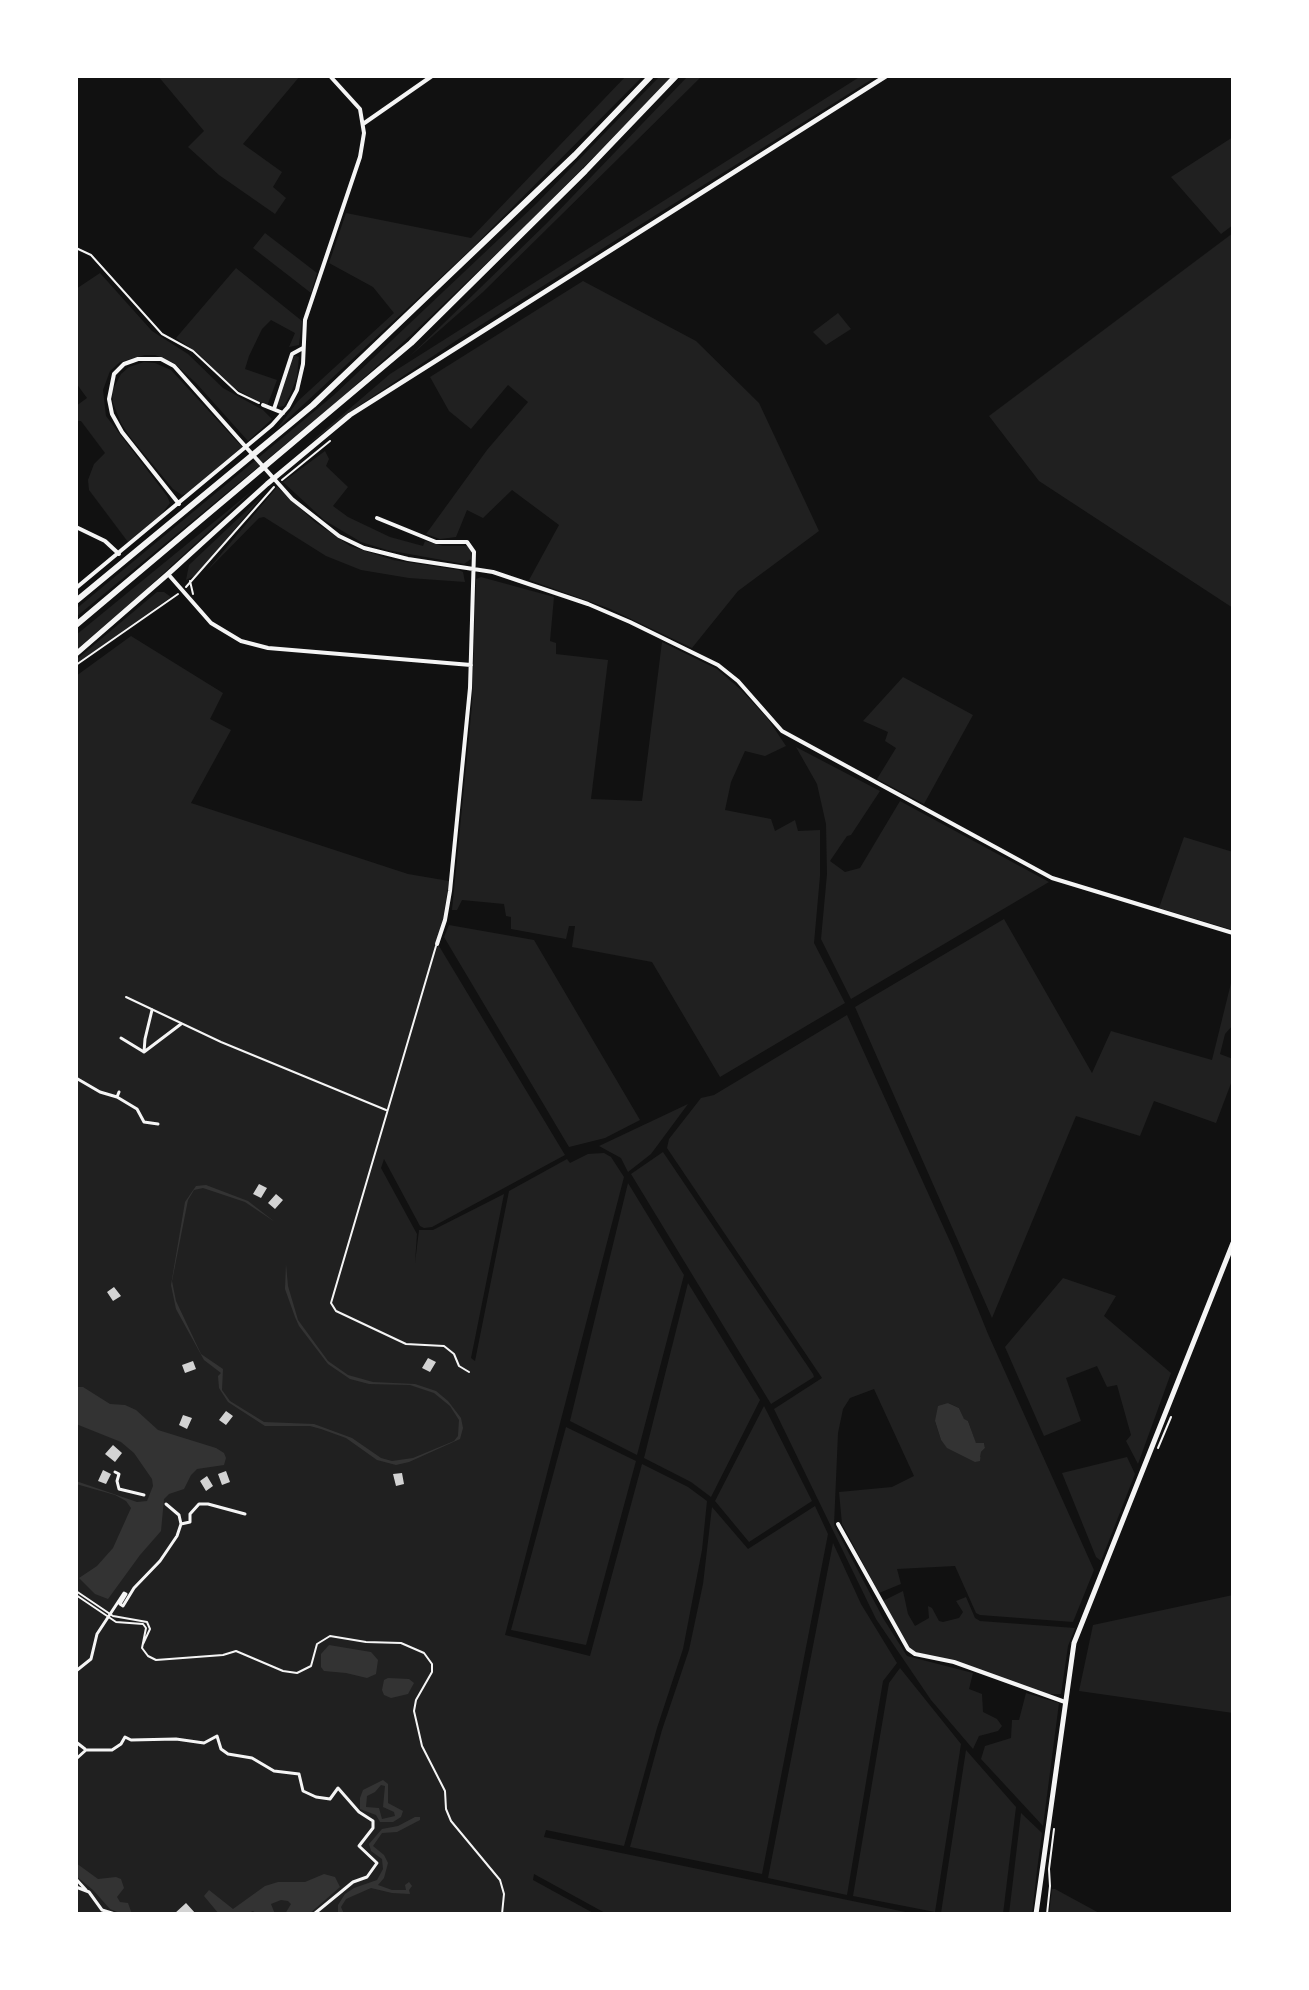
<!DOCTYPE html>
<style>
body{margin:0}
#map{position:relative;width:1309px;height:1990px;overflow:hidden;background:#111;font-family:"Archivo Narrow",sans-serif}
canvas{display:block}
.frame{position:absolute;inset:0;border:78px solid #fff;pointer-events:none}
</style>
<div id="map">
<canvas width="1309" height="1990"></canvas>
<div class="frame"></div>
</div>
<script>
const g = document.querySelector('canvas').getContext('2d');
g.lineJoin = 'round';
function fillPath(path, color) {
  g.fillStyle = color;
  g.fill(path, 'evenodd');
}
function toPath(rows) {
  const path = new Path2D();
  for (const r of rows) {
    path.moveTo(r[0], r[1]);
    for (let i = 2; i < r.length; i += 2) path.lineTo(r[i], r[i + 1]);
  }
  return path;
}
function strokePath(path, color, width, dash) {
  g.strokeStyle = color;
  g.lineWidth = width;
  g.lineCap = dash ? 'butt' : 'round';
  g.setLineDash(dash || []);
  g.stroke(path);
}
fillPath(toPath([
 [158,76,300,76,243,144,282,172,273,187,286,198,275,214,219,175,188,147,204,131],
 [626,76,643,76,468,252,276,430,298,401,394,313,373,287,329,263,346,213,471,238],
 [660,76,674,76,514,237,410,336,338,401,76,617,76,609,334,395,536,204],
 [688,76,702,76,483,292,409,357,547,223],
 [861,76,877,76,457,340,357,407,306,446,390,374],
 [1233,137,1233,225,1221,234,1171,177],
 [265,233,317,273,311,293,253,248],
 [1233,233,1233,608,1039,481,989,416],
 [236,268,302,321,299,345,289,347,295,333,271,320,262,329,249,356,245,369,277,380,267,406,230,386,199,354,176,338],
 [100,273,152,331,188,354,223,388,263,410,272,419,248,441,196,383,174,363,155,355,145,355,120,362,110,371,103,390,106,416,167,496,170,503,160,516,128,542,89,490,88,480,94,464,105,453,81,421,76,421,76,406,87,398,76,383,76,289],
 [583,281,696,341,759,403,819,531,738,591,692,648,608,608,529,580,559,525,512,490,483,518,467,510,456,537,440,539,426,534,487,450,528,402,508,385,471,429,449,411,430,377],
 [838,313,851,329,826,345,813,332],
 [293,355,299,357,297,377,290,395,284,406,279,407,276,402],
 [144,362,155,363,171,370,242,447,188,493,182,495,173,489,130,437,121,423,113,403,112,391,121,374,129,367],
 [325,451,329,459,326,466,348,487,333,506,348,517,390,537,423,546,425,541,443,546,467,546,471,549,471,559,464,564,387,550,361,542,324,520,283,482],
 [277,487,315,522,350,546,393,560,459,570,463,572,465,582,409,578,361,570,326,556,264,517,259,518,206,572],
 [253,490,139,596,76,650,76,635],
 [263,495,211,558,194,576,186,580,189,565],
 [481,577,554,597,550,641,556,643,556,654,608,660,591,799,642,801,662,642,717,669,741,690,768,719,786,746,765,756,745,751,731,782,725,810,771,819,775,831,795,820,798,831,820,830,820,876,814,943,845,1003,720,1077,652,962,572,947,575,926,569,926,566,939,511,929,511,917,506,916,504,904,462,900,457,910,452,910,472,705,476,579],
 [157,592,164,592,171,597,76,664,76,660],
 [131,636,223,693,210,719,231,730,191,803,408,874,449,881,439,946,565,1155,432,1227,424,1228,420,1226,384,1159,381,1168,417,1234,415,1263,419,1230,433,1230,504,1194,471,1358,475,1361,509,1191,567,1159,570,1163,588,1154,604,1153,611,1157,624,1177,505,1635,590,1656,642,1464,688,1487,707,1501,702,1550,683,1649,657,1728,624,1846,546,1830,544,1837,915,1914,607,1914,534,1874,533,1880,595,1914,76,1914,76,676],
 [903,677,973,715,924,804,877,779,896,748,885,741,888,732,863,721],
 [796,747,880,791,851,835,847,836,830,861,845,872,860,868,900,801,1049,882,851,999,821,939,827,874,826,824,817,784],
 [1184,837,1233,852,1233,930,1159,908],
 [1004,919,1092,1073,1111,1031,1212,1060,1233,975,1233,1025,1225,1034,1220,1054,1233,1059,1233,1078,1216,1123,1154,1101,1140,1136,1076,1116,992,1318,855,1007],
 [449,925,534,940,640,1120,605,1138,569,1147,444,937],
 [847,1015,953,1248,988,1334,1094,1570,1073,1622,980,1615,976,1613,955,1566,897,1569,901,1584,879,1593,842,1524,839,1492,892,1487,914,1476,874,1389,850,1398,843,1409,838,1433,834,1525,883,1618,907,1656,973,1673,969,1689,982,1694,983,1712,997,1719,1002,1726,998,1731,979,1736,973,1749,931,1700,876,1619,774,1409,822,1378,667,1148,669,1139,701,1098,714,1095],
 [948,1403,959,1408,964,1420,968,1421,976,1444,984,1443,985,1448,981,1452,981,1457,948,1448,941,1440,935,1421],
 [688,1104,651,1154,628,1172,621,1158,599,1146],
 [663,1152,813,1374,814,1377,771,1404,631,1174],
 [628,1183,684,1275,637,1455,570,1421],
 [1063,1278,1116,1296,1104,1316,1171,1373,1138,1464,1126,1441,1131,1435,1117,1385,1107,1387,1097,1366,1066,1378,1081,1421,1044,1436,1005,1347],
 [688,1283,760,1400,711,1497,691,1482,644,1458],
 [764,1406,812,1501,749,1542,715,1501],
 [566,1427,636,1461,586,1645,511,1630],
 [1127,1457,1135,1474,1101,1561,1096,1557,1062,1473],
 [815,1506,828,1534,762,1874,630,1847,662,1730,689,1650,703,1584,712,1507,748,1549],
 [833,1543,861,1604,897,1663,883,1681,847,1895,768,1878],
 [903,1591,908,1614,915,1626,929,1618,928,1606,932,1608,939,1621,943,1622,959,1618,963,1612,956,1601,966,1597,975,1618,980,1621,1075,1628,1068,1646,1061,1694,1044,1694,956,1661,915,1652,910,1648,883,1601],
 [1233,1595,1233,1713,1079,1691,1093,1625],
 [900,1668,961,1744,935,1912,853,1896,889,1683],
 [1026,1693,1059,1703,1043,1826,981,1759,985,1746,1011,1738,1012,1720,1019,1720],
 [966,1750,1016,1807,1003,1914,941,1913],
 [1021,1813,1042,1833,1037,1870,1032,1914,1009,1914],
 [1052,1889,1055,1889,1101,1914,1049,1914]
]), '#202020');
fillPath(toPath([
 [206,1185,248,1201,275,1222,245,1202,203,1188,194,1190,188,1200,172,1281,176,1301,201,1354,223,1369,222,1390,230,1401,264,1422,314,1424,352,1438,381,1458,392,1461,413,1458,454,1441,458,1436,459,1420,450,1406,434,1393,410,1385,369,1384,350,1379,328,1364,299,1326,295,1317,285,1289,286,1264,288,1286,298,1320,328,1361,348,1375,373,1382,415,1384,436,1391,448,1401,461,1418,463,1428,460,1439,409,1462,396,1465,377,1460,346,1438,321,1429,310,1426,265,1426,228,1402,219,1388,218,1376,221,1373,204,1360,176,1309,171,1285,185,1202,196,1186],
 [76,1387,83,1387,110,1404,125,1405,136,1410,158,1430,216,1448,224,1453,226,1458,224,1465,197,1469,191,1475,184,1489,169,1494,164,1499,161,1531,140,1555,108,1599,95,1594,79,1578,97,1566,113,1548,131,1508,126,1501,115,1495,76,1484,76,1481,137,1502,147,1501,153,1486,152,1479,134,1453,121,1442,76,1424],
 [948,1403,959,1408,964,1419,968,1421,976,1443,984,1443,985,1448,981,1452,980,1461,975,1462,947,1448,941,1440,935,1421,938,1406],
 [329,1645,371,1652,378,1660,376,1674,367,1678,346,1673,324,1671,321,1667,321,1654],
 [388,1678,409,1679,414,1683,408,1694,391,1698,384,1695,382,1690,384,1680],
 [383,1780,388,1784,388,1803,403,1811,401,1817,393,1822,380,1822,376,1815,360,1809,360,1798,363,1790],
 [381,1785,385,1786,383,1807,394,1812,395,1816,382,1819,379,1808,366,1807,367,1796,375,1792],
 [415,1817,420,1817,420,1820,397,1832,382,1833,373,1846,384,1855,388,1863,384,1878,378,1885,392,1890,406,1890,405,1885,409,1882,412,1886,409,1890,410,1894,392,1893,371,1888,346,1899,341,1907,344,1914,338,1914,338,1905,345,1894,354,1888,377,1880,383,1869,382,1859,371,1851,369,1844,382,1829,398,1826],
 [76,1863,98,1879,116,1877,121,1879,124,1888,117,1897,120,1902,128,1903,132,1914,122,1914,110,1909,93,1890,76,1876],
 [324,1874,335,1877,340,1887,309,1914,285,1914,291,1904,288,1901,281,1900,271,1904,275,1914,257,1914,253,1911,246,1914,219,1914,204,1896,209,1890,233,1909,265,1886,278,1882,305,1882]
]), '#333');
fillPath(toPath([
 [259,1184,267,1188,261,1198,253,1194],
 [276,1194,283,1200,275,1209,268,1203],
 [114,1287,121,1296,113,1301,107,1292],
 [428,1358,436,1362,430,1372,422,1368],
 [193,1361,196,1369,185,1373,182,1365],
 [226,1411,233,1416,226,1425,219,1420],
 [183,1415,192,1418,187,1429,179,1425],
 [113,1445,122,1453,115,1462,105,1454],
 [103,1470,111,1474,106,1484,98,1481],
 [226,1471,230,1482,222,1485,218,1474],
 [402,1473,404,1484,396,1486,393,1474],
 [207,1476,213,1486,206,1491,200,1481],
 [186,1903,196,1914,174,1914]
]), '#d3d3d3');
strokePath(toPath([
 [76,248,91,255,162,334,193,351,238,393,259,403],
 [282,480,330,441],
 [190,581,193,594],
 [186,587,274,487],
 [76,665,178,594],
 [1158,1448,1171,1417],
 [1047,1914,1050,1886,1049,1869,1054,1829]
]), '#f5f5f5', 2);
strokePath(toPath([
 [436,946,331,1303,336,1311,406,1344,444,1346,454,1354,459,1366,469,1372],
 [126,997,221,1042,386,1110],
 [76,1591,113,1616,147,1622,150,1629,143,1644],
 [76,1595,116,1622,143,1624,146,1628,142,1648,148,1656,156,1660,223,1655,236,1651,283,1671,297,1673,311,1666,317,1644,330,1636,366,1642,401,1643,424,1653,432,1664,432,1672,416,1700,414,1711,422,1746,445,1791,446,1809,451,1821,500,1880,504,1894,502,1914]
]), '#f5f5f5', 2);
strokePath(toPath([
 [121,1038,144,1052],
 [144,1052,181,1024],
 [144,1052,145,1039,152,1010],
 [76,1078,100,1092,117,1097],
 [119,1092,117,1097,137,1109,144,1122,158,1124],
 [115,1472,119,1474,117,1481,119,1489,144,1495],
 [181,1524,190,1522,190,1514,199,1504,208,1504,245,1514],
 [76,1671,91,1659,97,1634,124,1593,126,1594,120,1604,123,1606,134,1588,160,1561,177,1536,181,1524,179,1515,166,1504],
 [76,1742,85,1749],
 [76,1759,86,1750,112,1750,121,1744,125,1737,131,1740,176,1739,204,1743,217,1736,221,1749,228,1754,252,1758,274,1771,299,1774,303,1791,316,1797,330,1799,338,1788,359,1812,373,1821,373,1828,359,1846,377,1863,367,1877,353,1882,314,1914],
 [76,1879,86,1890],
 [76,1887,89,1892,102,1910,115,1914]
]), '#f5f5f5', 3);
strokePath(toPath([
 [363,124,432,76],
 [263,405,283,413],
 [274,409,292,354,303,348],
 [179,504,122,432,112,414,109,399,114,374,124,364,138,359,161,359,174,366,292,499,339,536,364,548,408,559,493,572,588,604,630,622,718,665,738,681,782,731,1052,878,1233,933],
 [377,518,436,542,467,542,474,552,470,688,450,891,445,920,437,944],
 [76,527,105,541,119,554],
 [168,574,211,623,241,641,268,648,471,665],
 [76,588,272,425,288,407,297,390,303,364,305,320,360,157,364,133,360,109,330,76],
 [838,1524,908,1649,915,1654,954,1662,1065,1702]
]), '#f5f5f5', 4);
strokePath(toPath([
 [76,654,168,574,267,484,350,415,886,76],
 [1036,1914,1074,1643,1233,1243]
]), '#f5f5f5', 5);
strokePath(toPath([
 [76,601,313,405,575,155,651,76],
 [76,625,411,343,585,171,676,76]
]), '#f5f5f5', 6);
</script>
